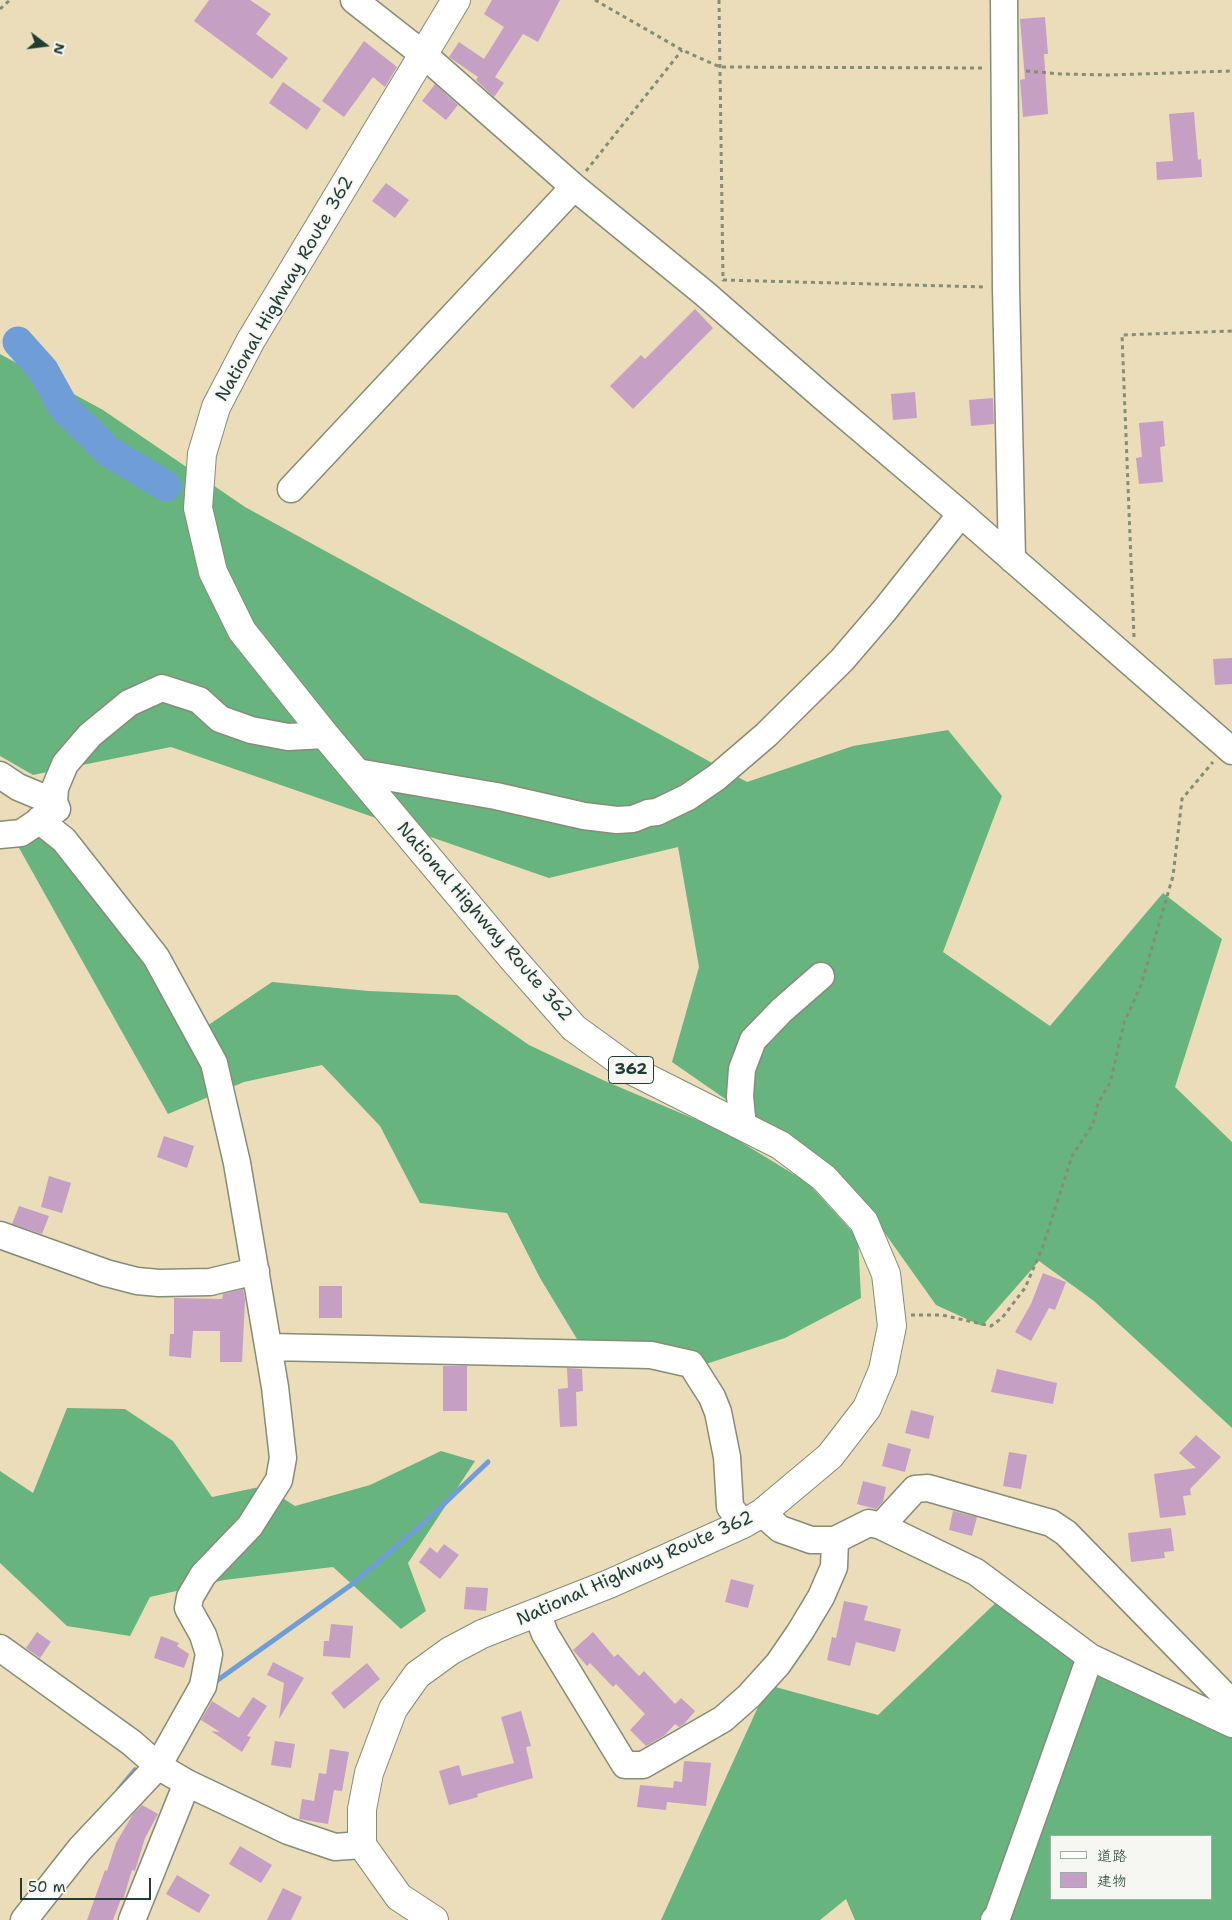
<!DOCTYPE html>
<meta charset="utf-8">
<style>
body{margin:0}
#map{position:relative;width:1232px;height:1920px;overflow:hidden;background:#ebddb9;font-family:"Shantell Sans","Klee One",sans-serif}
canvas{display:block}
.legend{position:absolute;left:1050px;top:1835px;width:162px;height:65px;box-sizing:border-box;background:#f6f6f2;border:1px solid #a0aca6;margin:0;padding:6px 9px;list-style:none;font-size:15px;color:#1f3d34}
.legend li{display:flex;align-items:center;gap:10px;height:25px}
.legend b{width:25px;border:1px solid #a0aca6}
.north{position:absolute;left:20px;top:20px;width:50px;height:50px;-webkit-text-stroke:4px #f6f6f2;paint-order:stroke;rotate:105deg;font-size:14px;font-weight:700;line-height:20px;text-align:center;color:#1f3d34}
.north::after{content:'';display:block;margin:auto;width:18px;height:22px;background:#1f3d34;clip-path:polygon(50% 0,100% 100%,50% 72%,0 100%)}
.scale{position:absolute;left:20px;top:1878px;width:131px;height:22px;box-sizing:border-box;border:2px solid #1f3d34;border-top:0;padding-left:6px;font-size:15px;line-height:18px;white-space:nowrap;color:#1f3d34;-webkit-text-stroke:4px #f6f6f2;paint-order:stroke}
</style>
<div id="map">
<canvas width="1232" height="1920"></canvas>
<ul class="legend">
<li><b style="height:6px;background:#fff"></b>道路</li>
<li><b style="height:14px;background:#c69fc5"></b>建物</li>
</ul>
<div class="north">N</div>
<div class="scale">50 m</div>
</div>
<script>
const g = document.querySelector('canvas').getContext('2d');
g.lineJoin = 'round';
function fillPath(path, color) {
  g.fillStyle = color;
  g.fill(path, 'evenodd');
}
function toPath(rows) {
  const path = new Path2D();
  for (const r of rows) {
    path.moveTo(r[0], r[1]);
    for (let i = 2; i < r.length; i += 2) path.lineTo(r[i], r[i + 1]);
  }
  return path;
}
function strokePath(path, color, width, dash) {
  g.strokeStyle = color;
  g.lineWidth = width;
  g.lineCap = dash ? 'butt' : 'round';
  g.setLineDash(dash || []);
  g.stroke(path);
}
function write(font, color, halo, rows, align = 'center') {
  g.font = font + ' "Shantell Sans",sans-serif';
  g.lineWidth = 4;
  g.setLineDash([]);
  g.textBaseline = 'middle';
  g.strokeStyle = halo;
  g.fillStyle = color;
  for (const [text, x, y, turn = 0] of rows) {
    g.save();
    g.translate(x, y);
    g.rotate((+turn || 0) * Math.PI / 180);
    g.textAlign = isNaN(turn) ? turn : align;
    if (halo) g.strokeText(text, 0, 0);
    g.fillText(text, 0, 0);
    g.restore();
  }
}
fillPath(toPath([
 [0,354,103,410,245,507,747,782,853,746,948,730,1002,796,943,952,1050,1026,1163,893,1222,939,1175,1087,1232,1142,1232,1428,1094,1301,1039,1261,982,1326,936,1305,852,1187,672,1062,699,967,678,847,549,878,171,747,33,775,0,756],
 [37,833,83,864,198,1032,272,982,369,991,457,995,529,1045,605,1081,723,1131,808,1183,858,1238,861,1298,785,1338,706,1364,586,1354,540,1278,507,1213,420,1203,380,1126,322,1065,244,1082,168,1114,14,839],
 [67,1408,125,1409,173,1441,212,1497,264,1486,295,1506,370,1485,441,1451,475,1461,408,1563,426,1611,401,1629,333,1567,224,1580,150,1597,130,1636,67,1626,0,1563,0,1471,33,1493],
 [1005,1594,1232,1733,1232,1920,855,1920,846,1899,820,1920,661,1920,768,1685,878,1715],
 [1051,1836,1211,1836,1211,1899,1051,1899]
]), '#68b47e');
strokePath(toPath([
 [215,1682,351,1585,424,1523,488,1462],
 [119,1789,135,1770]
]), '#6f9dd8', 5);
strokePath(toPath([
 [18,342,43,370,64,408,109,452,166,486]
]), '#6f9dd8', 31);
fillPath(toPath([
 [209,0,250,0,271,14,256,34,288,58,272,79,194,21],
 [492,0,560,0,538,42,523,34,495,77,504,83,494,97,476,80,478,77,449,57,459,42,484,59,504,27,484,14],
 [1045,17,1048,54,1044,54,1048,114,1023,117,1020,80,1025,79,1020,19],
 [364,41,397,67,385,87,373,77,344,117,322,101],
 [283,82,321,109,307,130,269,103],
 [435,84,458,105,446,120,422,101],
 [1194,112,1198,160,1201,159,1202,177,1157,180,1156,162,1173,161,1169,114],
 [386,183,409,200,395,218,372,201],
 [695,309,713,328,633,409,610,386,641,355,645,359],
 [915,392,917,418,893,420,891,394],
 [993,398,994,424,971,426,969,400],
 [1163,421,1165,446,1160,447,1163,482,1139,484,1136,458,1142,457,1139,423],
 [1232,658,1232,684,1215,685,1213,659],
 [164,1136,194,1146,187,1168,157,1157],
 [49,1176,71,1183,62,1213,41,1207],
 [19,1206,49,1216,42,1234,12,1224],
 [1043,1273,1066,1282,1055,1310,1049,1308,1031,1341,1015,1332,1031,1304],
 [319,1286,342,1286,342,1318,319,1318],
 [243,1289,245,1300,242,1362,220,1362,220,1331,193,1331,191,1358,169,1356,170,1334,174,1334,174,1298,222,1299,223,1294],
 [443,1366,467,1366,467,1411,443,1411],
 [567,1368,582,1369,583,1391,576,1392,577,1426,560,1427,558,1389,568,1388],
 [997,1369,1057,1383,1053,1404,991,1392],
 [911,1410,934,1416,929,1439,905,1433],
 [1196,1435,1221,1457,1190,1489,1191,1495,1183,1496,1186,1515,1160,1518,1154,1474,1196,1468,1179,1453],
 [888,1443,911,1449,905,1472,882,1466],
 [1009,1452,1027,1455,1021,1489,1003,1486],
 [863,1481,886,1487,883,1502,876,1509,857,1504],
 [953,1511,977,1517,972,1536,949,1530],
 [1171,1528,1174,1551,1164,1552,1165,1558,1131,1562,1128,1533],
 [444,1544,459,1555,440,1579,419,1562,430,1547,437,1553],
 [731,1579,754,1585,748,1608,725,1602],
 [466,1587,488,1588,486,1611,464,1609],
 [844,1601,868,1606,864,1620,901,1629,895,1652,856,1642,850,1666,827,1660,832,1637,836,1638],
 [331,1624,353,1626,350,1658,323,1656,324,1641,329,1641],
 [37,1632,51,1642,40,1658,26,1648],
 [593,1632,614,1657,618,1654,639,1676,644,1671,675,1704,681,1698,695,1711,684,1724,679,1727,675,1724,665,1735,646,1746,630,1730,645,1714,616,1684,613,1687,590,1663,587,1666,573,1650],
 [161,1636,179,1643,177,1646,189,1654,184,1668,154,1658],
 [273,1662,304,1678,279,1719,284,1683,267,1675],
 [367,1663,380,1679,344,1709,331,1693],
 [253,1697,267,1706,247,1736,251,1737,242,1752,211,1731,220,1732,201,1720,212,1701,239,1718],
 [521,1711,531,1746,526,1747,533,1778,477,1794,478,1797,449,1805,439,1771,459,1765,462,1776,514,1763,501,1717],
 [275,1741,295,1744,291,1768,271,1765],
 [330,1749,349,1752,342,1791,334,1790,328,1824,299,1819,302,1799,314,1801,319,1773,326,1774],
 [684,1761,711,1763,706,1806,667,1802,666,1810,637,1807,640,1785,673,1788,674,1781,682,1782],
 [142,1805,158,1814,145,1838,135,1871,132,1870,123,1900,121,1899,113,1920,87,1920,105,1870,107,1871,116,1843,133,1814],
 [240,1846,272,1865,261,1883,229,1864],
 [177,1875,210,1895,199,1913,166,1894],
 [283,1888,302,1897,291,1920,267,1920]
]), '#c69fc5');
const minor = toPath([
 [354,0,424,55,574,187,704,293,822,396,961,514,1232,751],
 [1004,0,1006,288,1012,559],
 [291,489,574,187],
 [357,772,496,796,584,816,617,820,633,819,648,813,657,812,688,797,717,777,766,735,842,660,884,611,961,514],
 [0,775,18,787,54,802],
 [0,835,21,833,57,809,54,802,55,788,65,764,90,735,129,703,162,688,199,700,220,719,251,730,288,737,325,735],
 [743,1127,740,1096,742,1069,753,1040,782,1010,821,976],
 [0,1235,106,1273,137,1281,159,1283,210,1282,256,1271],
 [269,1347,651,1355,691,1364,712,1397,718,1412,727,1457,730,1507,743,1524],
 [762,1513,780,1529,811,1540,835,1540,869,1523,881,1526,976,1572,1090,1657,1232,1724],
 [881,1526,915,1489,928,1488,1051,1523,1066,1533,1232,1703],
 [537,1613,545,1634,625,1765,643,1765,723,1719,749,1696,778,1664,800,1632,821,1597,834,1567,835,1540],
 [0,1648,132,1743,158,1766,187,1783,288,1831,335,1847,362,1845],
 [24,1920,80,1849,158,1766,203,1686,209,1654,203,1635,188,1608,190,1597,203,1575,250,1526,279,1480,283,1458,275,1387,237,1163,214,1063,156,957,64,840,39,820],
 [132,1920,187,1783],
 [994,1920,998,1915,1090,1657]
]);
const highway = toPath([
 [434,1920,399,1897,362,1845,362,1809,369,1773,393,1709,417,1675,450,1651,482,1634,609,1584,743,1524,762,1513,830,1456,867,1408,883,1370,892,1326,886,1274,864,1222,824,1178,780,1145,633,1071,574,1028,513,959,325,735,242,631,213,572,198,508,202,454,216,407,251,340,456,0]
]);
strokePath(minor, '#858d76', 29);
strokePath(highway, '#858d76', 30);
strokePath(toPath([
 [595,0,682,50,720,67,985,68],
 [719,0,723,280,986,287],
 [0,9,10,0],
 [1026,71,1061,74,1109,75,1232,71],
 [586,171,682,50],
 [1134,637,1122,335,1232,331],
 [911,1315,942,1315,991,1326,1002,1318,1025,1288,1043,1246,1072,1156,1093,1124,1098,1103,1110,1083,1124,1023,1141,985,1173,876,1182,799,1213,762]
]), '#858d76', 3, [4, 4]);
strokePath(minor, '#fff', 26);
strokePath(highway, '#fff', 28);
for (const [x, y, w] of [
 [631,1070,45]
]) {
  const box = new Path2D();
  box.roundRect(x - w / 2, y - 13.5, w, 27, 4);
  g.fillStyle = '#f6f6f2';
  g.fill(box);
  strokePath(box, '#1f3d34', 1);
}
write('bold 16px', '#1f3d34', null, [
 ["362",631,1070]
]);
write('18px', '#1f3d34', '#f6f6f2', [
 ["National Highway Route 362",285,289,-60],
 ["National Highway Route 362",484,922,49],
 ["National Highway Route 362",635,1569,-24]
]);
</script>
